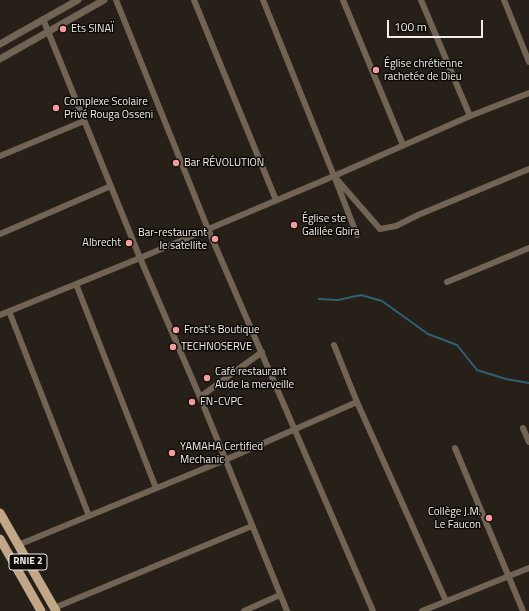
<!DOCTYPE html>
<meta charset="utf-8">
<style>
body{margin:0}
#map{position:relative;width:529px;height:611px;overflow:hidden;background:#272019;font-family:"Titillium Web",sans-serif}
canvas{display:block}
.scale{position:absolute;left:387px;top:20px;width:96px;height:18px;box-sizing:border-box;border:2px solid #f2ede8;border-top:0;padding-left:5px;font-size:12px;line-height:14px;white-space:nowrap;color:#f2ede8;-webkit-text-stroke:3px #0e0a08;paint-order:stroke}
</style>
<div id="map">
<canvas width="529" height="611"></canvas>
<div class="scale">100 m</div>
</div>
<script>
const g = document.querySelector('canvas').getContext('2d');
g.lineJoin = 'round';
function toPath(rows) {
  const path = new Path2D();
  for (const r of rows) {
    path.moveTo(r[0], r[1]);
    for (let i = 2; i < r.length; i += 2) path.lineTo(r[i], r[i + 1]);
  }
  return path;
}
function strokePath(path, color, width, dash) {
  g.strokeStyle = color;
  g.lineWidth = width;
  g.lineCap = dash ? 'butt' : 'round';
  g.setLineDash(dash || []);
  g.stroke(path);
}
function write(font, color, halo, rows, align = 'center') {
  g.font = font + ' "Titillium Web",sans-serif';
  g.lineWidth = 3;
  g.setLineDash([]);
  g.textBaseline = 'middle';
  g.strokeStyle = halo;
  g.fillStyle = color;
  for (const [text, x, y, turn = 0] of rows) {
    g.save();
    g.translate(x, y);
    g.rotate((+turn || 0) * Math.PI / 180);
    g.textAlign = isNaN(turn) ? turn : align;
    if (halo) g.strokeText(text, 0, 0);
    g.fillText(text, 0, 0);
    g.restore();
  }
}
strokePath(toPath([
 [319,299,338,300,361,295,382,301,428,334,457,345,477,370,506,379,529,383]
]), '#2f6074', 2);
strokePath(toPath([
 [116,0,208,229,373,611],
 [194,0,276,200],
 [343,0,403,145],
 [421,0,470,116],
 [504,0,529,62],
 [43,19,140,258,200,397,287,611],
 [0,156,84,121],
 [334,176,380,229,396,226,418,215,529,169],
 [334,176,470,116,529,93],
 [336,181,357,235],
 [0,234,111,186],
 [447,282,529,248],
 [76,284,156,488],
 [9,311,89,516],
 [0,315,140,258,334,176,263,0],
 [334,345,357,402,446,601],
 [200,397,262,352],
 [523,428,529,442],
 [455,448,523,611],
 [18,545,225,460,357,402],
 [54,608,252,526],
 [244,611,280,595],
 [422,611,529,568]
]), '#716455', 6);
strokePath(toPath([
 [0,44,78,0],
 [0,59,104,0]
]), '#716455', 7);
strokePath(toPath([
 [0,513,56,611],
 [0,539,41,611]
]), '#c1a788', 9);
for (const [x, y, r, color] of [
 [63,29,4,"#f59b9d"],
 [376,70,4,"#f59b9d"],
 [56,108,4,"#f59b9d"],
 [176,163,4,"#f59b9d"],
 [294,225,4,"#f59b9d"],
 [215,239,4,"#f59b9d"],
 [129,243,4,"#f59b9d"],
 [176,330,4,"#f59b9d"],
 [173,347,4,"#f59b9d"],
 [207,378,4,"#f59b9d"],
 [192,402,4,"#f59b9d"],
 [172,453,4,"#f59b9d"],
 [489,518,4,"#f59b9d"]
]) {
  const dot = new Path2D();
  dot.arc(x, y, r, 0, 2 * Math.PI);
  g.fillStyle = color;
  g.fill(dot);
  strokePath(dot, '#0e0a08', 1.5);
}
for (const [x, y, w] of [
 [28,562,38]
]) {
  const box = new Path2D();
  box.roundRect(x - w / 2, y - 8, w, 16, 3);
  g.fillStyle = '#0e0a08';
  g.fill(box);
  strokePath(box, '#f2ede8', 1);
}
write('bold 10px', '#f2ede8', null, [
 ["RNIE 2",28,562]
]);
write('11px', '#f2ede8', '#0e0a08', [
 ["Ets SINAÏ",71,29],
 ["Église chrétienne",384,64],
 ["rachetée de Dieu",384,77],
 ["Complexe Scolaire",64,102],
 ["Privé Rouga Osseni",64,115],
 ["Bar RÉVOLUTION",184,163],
 ["Église ste",302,219],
 ["Galilée Gbira",302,232],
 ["Bar-restaurant",207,233,"right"],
 ["le satellite",207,246,"right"],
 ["Albrecht",121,243,"right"],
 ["Frost's Boutique",184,330],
 ["TECHNOSERVE",181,347],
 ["Café restaurant",215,372],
 ["Aude la merveille",215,385],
 ["FN-CVPC",200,402],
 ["YAMAHA Certified",180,447],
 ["Mechanic",180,460],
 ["Collège J.M.",481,512,"right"],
 ["Le Faucon",481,525,"right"]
], 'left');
</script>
